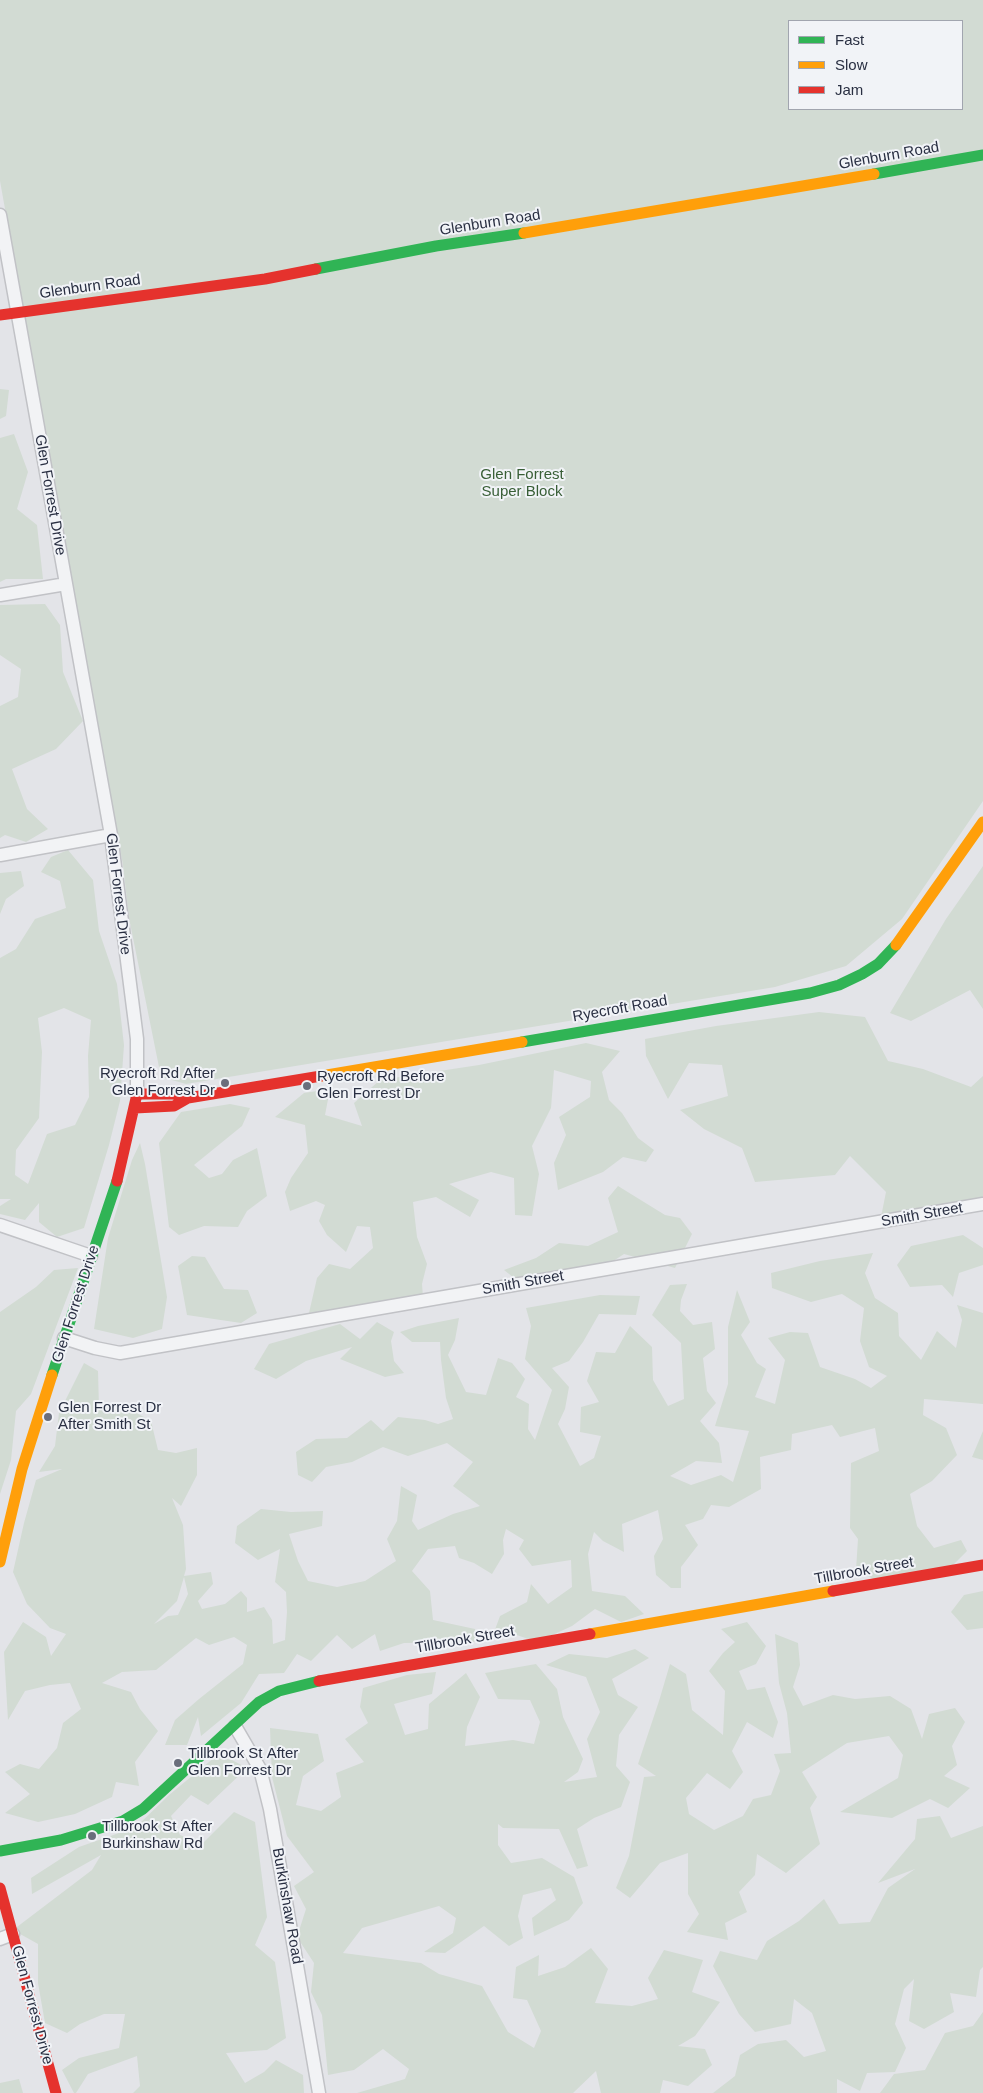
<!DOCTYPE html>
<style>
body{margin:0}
#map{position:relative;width:983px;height:2093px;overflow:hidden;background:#e3e4e8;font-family:Helvetica,sans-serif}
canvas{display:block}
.legend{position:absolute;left:788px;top:20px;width:175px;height:90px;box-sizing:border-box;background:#f1f3f7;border:1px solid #a1a5af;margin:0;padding:6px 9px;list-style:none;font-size:15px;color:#292f42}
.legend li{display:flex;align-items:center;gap:10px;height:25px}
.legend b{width:25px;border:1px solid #a1a5af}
</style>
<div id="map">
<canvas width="983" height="2093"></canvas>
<ul class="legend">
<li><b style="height:6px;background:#30b455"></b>Fast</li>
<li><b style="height:6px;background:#ff9f0a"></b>Slow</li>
<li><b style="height:6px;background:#e5322d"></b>Jam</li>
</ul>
</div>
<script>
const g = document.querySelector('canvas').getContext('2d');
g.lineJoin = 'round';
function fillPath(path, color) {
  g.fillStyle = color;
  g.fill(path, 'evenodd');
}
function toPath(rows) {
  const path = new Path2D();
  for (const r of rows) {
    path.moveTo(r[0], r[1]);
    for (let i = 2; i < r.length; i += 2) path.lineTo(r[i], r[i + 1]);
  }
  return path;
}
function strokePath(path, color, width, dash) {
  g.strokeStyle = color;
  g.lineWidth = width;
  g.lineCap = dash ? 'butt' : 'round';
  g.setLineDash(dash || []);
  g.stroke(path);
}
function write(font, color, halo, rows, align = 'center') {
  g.font = font + ' Helvetica,sans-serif';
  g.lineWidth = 4;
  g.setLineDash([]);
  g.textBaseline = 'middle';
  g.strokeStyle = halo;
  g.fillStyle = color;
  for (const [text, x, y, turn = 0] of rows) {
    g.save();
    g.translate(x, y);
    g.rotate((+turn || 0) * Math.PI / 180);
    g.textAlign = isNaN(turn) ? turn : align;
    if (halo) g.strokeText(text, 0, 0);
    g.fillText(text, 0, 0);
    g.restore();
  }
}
fillPath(toPath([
 [0,0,983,0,983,801,902,919,846,966,775,987,186,1084,161,1077,129,918,123,865,0,181],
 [789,21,962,21,962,109,789,109],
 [0,389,9,390,6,416,0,419],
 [14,434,28,472,17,509,37,525,43,579,6,579,0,582,0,438],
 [45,604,60,625,63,672,83,721,56,749,12,769,27,809,48,829,26,842,5,835,0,838,0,706,18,697,21,669,0,655,0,605],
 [68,850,93,880,99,931,117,984,124,1045,120,1101,109,1145,84,1228,57,1237,39,1222,39,1203,25,1220,0,1214,0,1206,11,1199,0,1199,0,958,16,949,35,919,66,908,60,881,41,872,51,857],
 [64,1008,91,1020,88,1056,89,1097,75,1125,47,1134,28,1184,15,1175,16,1150,39,1118,42,1052,38,1018],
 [983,866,983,1009,970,990,911,1021,890,1013,946,919],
 [21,871,24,886,6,899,0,914,0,873],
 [819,1012,865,1017,888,1061,923,1069,971,1087,983,1076,983,1203,881,1217,886,1192,850,1156,835,1175,755,1182,742,1148,704,1129,680,1110,728,1096,722,1065,689,1063,668,1099,646,1056,645,1039,716,1026],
 [586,1043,620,1051,602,1072,609,1100,622,1113,638,1138,654,1150,646,1162,623,1157,603,1172,558,1190,554,1163,566,1135,559,1117,590,1097,591,1081,554,1070,551,1108,532,1146,539,1174,532,1216,515,1215,514,1178,491,1172,449,1184,479,1200,470,1217,436,1197,413,1202,417,1237,427,1264,422,1284,423,1297,309,1313,317,1278,329,1264,350,1269,373,1248,370,1227,357,1226,346,1252,327,1235,319,1221,325,1205,316,1201,290,1211,285,1192,291,1178,308,1153,305,1125,275,1117,304,1093,330,1089,325,1115,362,1126,354,1103,380,1080,479,1065],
 [230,1104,250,1108,242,1126,194,1165,209,1178,222,1174,233,1160,257,1148,267,1196,247,1211,238,1227,204,1226,179,1235,169,1227,159,1143,181,1112],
 [140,1143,145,1164,167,1297,162,1329,133,1338,94,1329,108,1238,132,1160],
 [618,1186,665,1215,680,1218,692,1234,675,1268,624,1254,586,1279,523,1285,504,1270,536,1258,559,1243,588,1246,618,1232,608,1198],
 [963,1235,983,1248,983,1265,959,1273,953,1297,942,1285,910,1287,897,1265,911,1246],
 [873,1253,865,1273,875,1298,898,1313,899,1336,921,1360,937,1331,956,1348,962,1320,957,1305,983,1313,983,1404,924,1399,923,1415,946,1428,957,1455,932,1481,910,1494,917,1526,934,1548,961,1540,967,1551,952,1566,877,1581,856,1570,858,1539,850,1528,851,1463,879,1451,875,1428,840,1437,832,1425,792,1434,791,1450,760,1457,761,1489,729,1507,711,1505,703,1519,685,1525,698,1545,681,1567,681,1588,671,1588,656,1575,654,1556,663,1539,658,1510,622,1524,624,1552,603,1541,594,1532,588,1554,592,1591,625,1596,644,1614,621,1622,595,1609,572,1626,537,1642,511,1633,493,1635,500,1616,527,1602,531,1584,548,1604,572,1587,571,1560,532,1566,519,1549,524,1540,506,1529,503,1540,504,1554,492,1574,474,1563,459,1558,455,1546,428,1549,412,1571,430,1591,433,1620,475,1629,475,1642,404,1643,380,1651,375,1634,352,1649,337,1635,311,1661,297,1654,284,1673,259,1674,241,1703,201,1736,198,1717,187,1745,165,1745,175,1720,199,1699,243,1664,247,1645,234,1637,209,1645,196,1638,156,1670,122,1672,102,1683,131,1692,140,1709,158,1731,135,1762,139,1786,116,1782,112,1797,75,1814,38,1822,5,1813,30,1794,5,1772,20,1764,39,1769,57,1748,63,1723,81,1709,70,1683,50,1685,25,1691,8,1720,4,1652,23,1622,46,1637,51,1656,66,1634,50,1628,27,1604,13,1572,24,1523,36,1480,62,1469,39,1472,55,1446,59,1413,84,1363,98,1371,99,1408,133,1411,151,1421,158,1450,176,1453,197,1448,197,1475,181,1506,172,1498,183,1525,186,1569,184,1576,211,1572,213,1584,198,1601,202,1609,225,1604,241,1591,247,1598,247,1612,264,1607,272,1620,273,1644,285,1640,287,1612,286,1592,275,1582,280,1549,258,1560,235,1543,237,1526,261,1509,291,1512,323,1511,322,1526,289,1534,298,1561,308,1581,337,1587,365,1581,396,1561,387,1539,397,1521,401,1486,417,1495,412,1521,418,1530,453,1514,480,1506,453,1486,473,1462,447,1443,408,1456,383,1447,352,1462,326,1467,312,1482,298,1475,296,1452,316,1439,347,1438,371,1420,383,1431,398,1417,425,1420,438,1424,453,1419,446,1398,441,1360,440,1342,412,1342,400,1332,418,1326,459,1318,455,1340,448,1355,466,1392,486,1395,498,1358,512,1363,525,1379,516,1397,529,1404,528,1429,535,1440,552,1390,525,1359,531,1326,526,1308,600,1295,640,1296,636,1315,599,1314,583,1342,569,1361,552,1368,569,1387,565,1409,558,1424,580,1466,594,1458,601,1436,580,1432,581,1407,599,1402,587,1381,596,1352,615,1353,630,1326,652,1347,653,1380,668,1406,684,1399,681,1343,652,1315,670,1285,687,1284,681,1300,680,1311,693,1325,712,1322,715,1349,703,1358,707,1391,716,1403,700,1421,719,1443,722,1463,696,1461,670,1476,691,1485,721,1475,733,1482,749,1431,715,1426,728,1384,728,1327,737,1290,750,1322,741,1335,757,1363,766,1369,755,1397,775,1404,785,1360,768,1338,790,1332,808,1333,820,1367,855,1379,871,1388,887,1376,869,1367,860,1341,864,1308,842,1294,811,1302,772,1288,771,1273,820,1261],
 [184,1577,188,1594,178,1615,168,1616,154,1624,177,1601],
 [192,1256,205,1257,224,1289,248,1290,257,1313,241,1323,187,1315,178,1266],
 [78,1268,31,1394,16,1411,11,1460,0,1494,0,1312,36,1287,54,1270],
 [377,1322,394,1332,391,1341,394,1361,404,1373,385,1377,340,1359,352,1347,306,1361,276,1379,254,1369,269,1344,340,1324,360,1339],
 [983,1431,983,1460,972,1457],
 [983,1591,983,1628,967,1630,951,1612,964,1595],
 [747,1622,766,1646,756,1664,739,1671,747,1690,765,1687,778,1722,773,1738,747,1722,732,1751,743,1772,730,1789,707,1773,686,1798,689,1814,714,1830,743,1816,753,1799,771,1795,780,1771,774,1754,791,1753,787,1713,779,1683,775,1634,798,1643,800,1665,793,1687,803,1706,833,1695,855,1699,890,1696,911,1709,922,1739,929,1714,955,1708,965,1722,952,1746,957,1765,944,1776,970,1788,948,1808,930,1799,892,1818,840,1812,898,1778,903,1755,889,1736,847,1743,802,1772,817,1797,810,1808,820,1844,786,1873,757,1854,755,1875,739,1892,747,1912,725,1923,728,1940,687,1932,699,1914,688,1894,688,1853,660,1863,630,1898,616,1888,629,1856,644,1777,656,1776,638,1764,659,1701,670,1664,686,1674,692,1710,723,1735,725,1691,709,1671,723,1653,735,1642,721,1629],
 [635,1649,649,1658,612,1679,618,1695,638,1707,619,1735,616,1766,630,1782,621,1807,594,1818,577,1829,588,1866,577,1869,559,1829,503,1828,498,1824,498,1845,511,1863,542,1858,574,1877,583,1903,569,1920,534,1936,532,1918,556,1900,551,1888,523,1895,518,1916,523,1938,509,1946,484,1926,445,1953,424,1952,453,1933,456,1918,439,1906,362,1928,343,1953,421,1963,439,1974,482,1986,508,2032,534,2048,541,2031,527,2000,513,1998,516,1967,539,1955,538,1976,565,1967,591,1948,608,1969,595,2003,632,2006,658,1999,648,1978,664,1950,703,1960,692,1992,720,2002,695,2036,678,2046,705,2049,712,2065,688,2086,663,2080,660,2093,601,2093,596,2071,573,2093,357,2093,405,2079,409,2069,383,2049,354,2070,328,2075,322,2015,311,1992,314,1963,297,1937,306,1909,294,1886,314,1872,287,1836,272,1777,270,1728,318,1734,324,1761,303,1776,296,1805,321,1811,341,1797,336,1773,364,1762,345,1739,368,1723,360,1707,363,1688,407,1675,436,1672,432,1694,394,1704,405,1735,428,1729,429,1704,466,1673,480,1697,467,1727,465,1746,513,1740,534,1744,540,1722,530,1700,498,1699,485,1673,536,1664,557,1689,563,1717,583,1759,578,1772,564,1782,597,1777,587,1739,600,1712,586,1677,546,1665,569,1654,607,1658],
 [215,1757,232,1760,247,1768,208,1805,191,1795,171,1816,180,1835,202,1844,234,1812,255,1822,267,1917,255,1945,275,1962,286,2038,267,2050,226,2053,245,2083,264,2072,276,2060,303,2075,304,2093,133,2093,140,2086,137,2056,88,2074,76,2093,74,2093,62,2070,79,2058,119,2048,125,2014,104,2014,80,2024,67,2033,45,2023,38,1983,38,1944,13,1930,92,1870,101,1855,32,1894,31,1878,79,1847,136,1827,169,1795],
 [940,1816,951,1838,983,1826,983,1967,980,1970,976,1997,950,1993,954,2012,924,2029,909,2021,914,1979,904,1989,895,2024,906,2048,895,2072,867,2073,860,2091,837,2079,837,2093,713,2093,735,2076,740,2055,758,2044,786,2040,804,2057,826,2051,812,2013,794,1999,791,2024,755,2032,739,2014,713,1966,720,1951,757,1960,767,1941,799,1921,824,1899,839,1924,870,1922,888,1888,915,1869,878,1883,915,1839,917,1819],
 [983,2012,983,2093,880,2093,894,2074,925,2070,945,2033,973,2026],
 [19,2079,23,2093,0,2093,0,2083]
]), '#d2dbd3');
const street = toPath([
 [0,215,111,835,137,1039,137,1094],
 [0,595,66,584],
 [0,855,111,835],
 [0,1225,91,1256],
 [64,1338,95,1348,120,1353,983,1204],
 [235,1726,260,1769,270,1809,319,2093],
 [0,1939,13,1934]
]);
strokePath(street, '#c1c2c6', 15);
strokePath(street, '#f2f3f5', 12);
strokePath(toPath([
 [874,174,983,155],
 [316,269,436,246,524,233],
 [522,1042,810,993,839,985,862,974,878,964,896,945],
 [52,1375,117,1181],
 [0,1851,61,1840,123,1821,143,1809,259,1702,279,1691,319,1681]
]), '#30b455', 11);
strokePath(toPath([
 [524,233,874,174],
 [896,945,983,822],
 [321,1076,522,1042],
 [0,1562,22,1469,52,1375],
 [590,1634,833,1591]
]), '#ff9f0a', 11);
strokePath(toPath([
 [0,315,265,279,316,269],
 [135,1108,174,1106,188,1098,321,1076],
 [117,1181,137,1094,173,1094,188,1098],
 [833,1591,983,1565],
 [319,1681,590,1634],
 [0,1888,56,2093]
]), '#e5322d', 11);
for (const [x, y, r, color] of [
 [225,1083,5,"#6a6e7c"],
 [307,1086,5,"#6a6e7c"],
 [48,1417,5,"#6a6e7c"],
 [178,1763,5,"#6a6e7c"],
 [92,1836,5,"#6a6e7c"]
]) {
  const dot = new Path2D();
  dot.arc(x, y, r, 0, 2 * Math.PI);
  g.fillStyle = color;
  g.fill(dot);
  strokePath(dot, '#f1f3f7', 2);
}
write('15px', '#292f42', '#f1f3f7', [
 ["Glenburn Road",889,156,-10],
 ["Glenburn Road",490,223,-9],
 ["Glenburn Road",90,287,-8],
 ["Glen Forrest Drive",50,495,80],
 ["Glen Forrest Drive",118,894,83],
 ["Ryecroft Road",620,1009,-10],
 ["Smith Street",922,1215,-10],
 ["Smith Street",523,1283,-10],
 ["Glen Forrest Drive",76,1304,-72],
 ["Tillbrook Street",864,1571,-10],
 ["Tillbrook Street",465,1640,-10],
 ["Burkinshaw Road",287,1906,80],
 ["Glen Forrest Drive",32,2005,75]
]);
write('15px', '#385e36', '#f1f3f7', [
 ["Glen Forrest",522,475],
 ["Super Block",522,492]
]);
write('15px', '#292f42', '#f1f3f7', [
 ["Ryecroft Rd After",215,1074,"right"],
 ["Glen Forrest Dr",215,1091,"right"],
 ["Ryecroft Rd Before",317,1077],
 ["Glen Forrest Dr",317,1094],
 ["Glen Forrest Dr",58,1408],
 ["After Smith St",58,1425],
 ["Tillbrook St After",188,1754],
 ["Glen Forrest Dr",188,1771],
 ["Tillbrook St After",102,1827],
 ["Burkinshaw Rd",102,1844]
], 'left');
</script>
